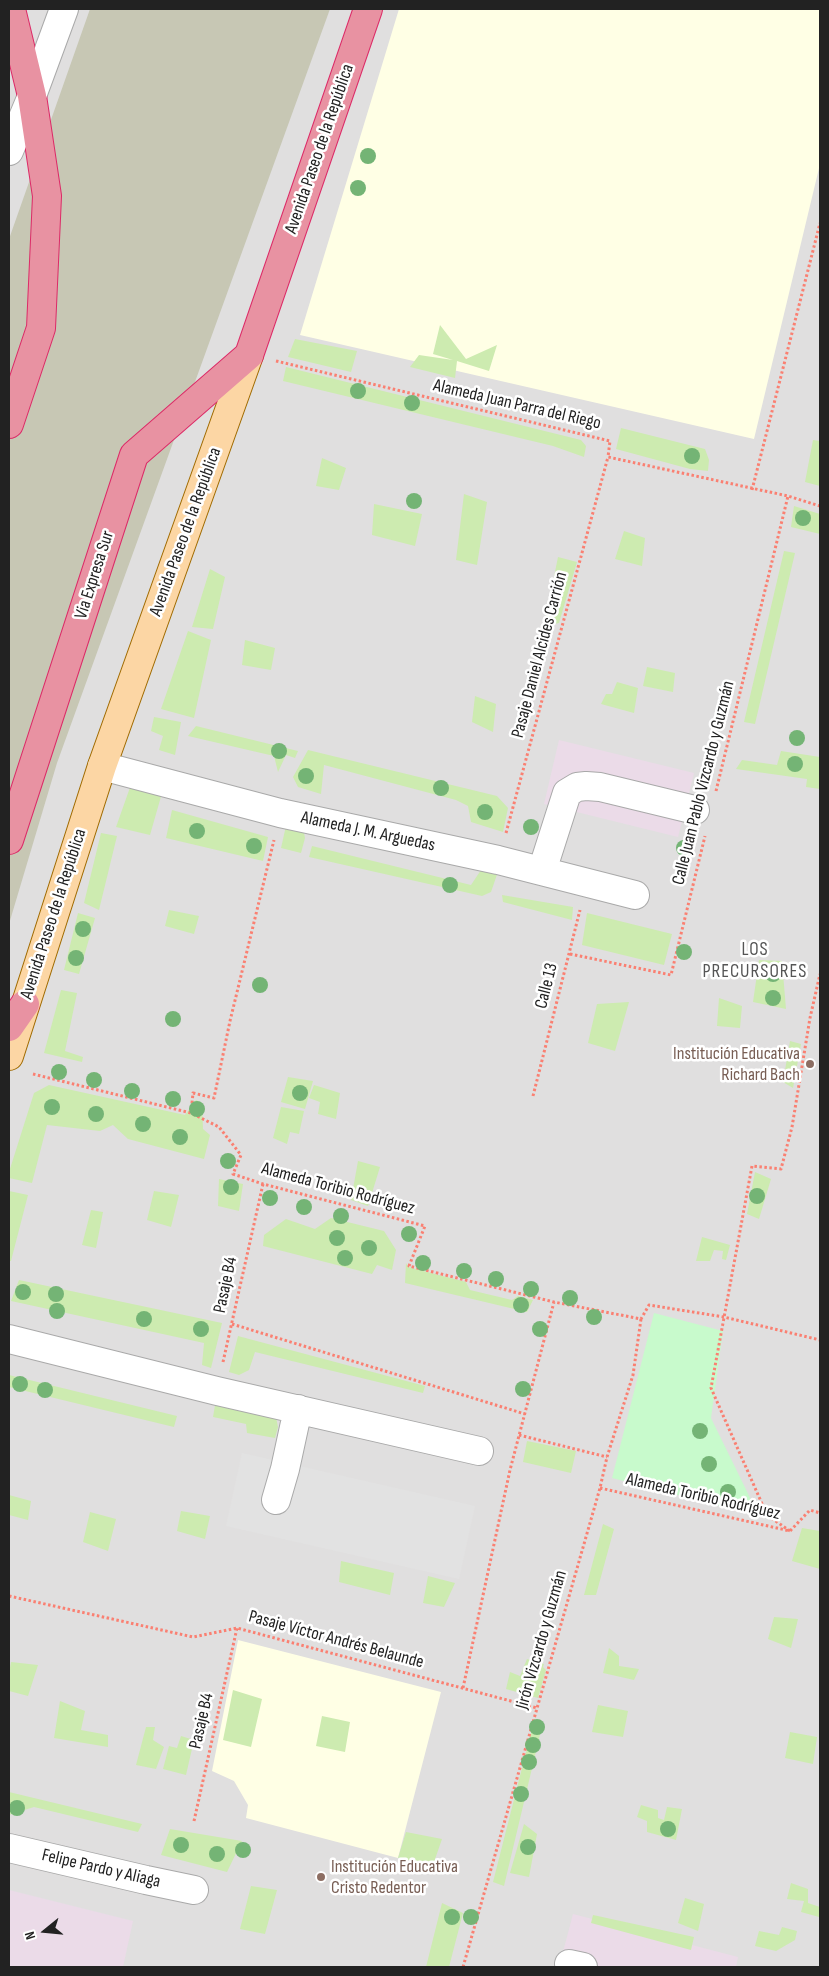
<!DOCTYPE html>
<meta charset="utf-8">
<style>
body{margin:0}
#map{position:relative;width:829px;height:1976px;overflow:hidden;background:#f2efe9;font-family:"Sofia Sans Condensed",sans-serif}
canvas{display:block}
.frame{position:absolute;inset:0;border:10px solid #222;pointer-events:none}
.north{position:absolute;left:20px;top:1906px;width:50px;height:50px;-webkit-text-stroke:4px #fff;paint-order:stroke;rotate:253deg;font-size:14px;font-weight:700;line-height:20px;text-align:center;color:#222}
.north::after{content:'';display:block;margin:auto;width:18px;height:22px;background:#222;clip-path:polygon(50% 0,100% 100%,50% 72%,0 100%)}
</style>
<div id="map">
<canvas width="829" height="1976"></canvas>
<div class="frame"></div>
<div class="north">N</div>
</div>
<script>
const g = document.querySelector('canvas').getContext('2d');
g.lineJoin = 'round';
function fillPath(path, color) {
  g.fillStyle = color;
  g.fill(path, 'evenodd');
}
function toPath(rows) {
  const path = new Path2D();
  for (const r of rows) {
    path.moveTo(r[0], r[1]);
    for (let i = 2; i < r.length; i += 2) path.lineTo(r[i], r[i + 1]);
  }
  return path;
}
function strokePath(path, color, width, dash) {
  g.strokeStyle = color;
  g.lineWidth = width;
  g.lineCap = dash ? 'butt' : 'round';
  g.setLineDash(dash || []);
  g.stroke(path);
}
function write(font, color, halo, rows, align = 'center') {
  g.font = font + ' "Sofia Sans Condensed",sans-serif';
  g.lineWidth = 5;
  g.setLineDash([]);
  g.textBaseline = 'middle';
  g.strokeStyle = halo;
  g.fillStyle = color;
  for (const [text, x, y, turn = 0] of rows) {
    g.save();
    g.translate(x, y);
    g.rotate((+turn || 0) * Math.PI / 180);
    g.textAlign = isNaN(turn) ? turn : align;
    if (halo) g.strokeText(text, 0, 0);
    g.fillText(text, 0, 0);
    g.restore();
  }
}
fillPath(toPath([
 [9,9,820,9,820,1967,9,1967]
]), '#e0dfdf');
fillPath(toPath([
 [559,740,694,773,678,837,544,804],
 [9,1890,133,1921,123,1967,9,1967],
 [573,1914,738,1957,736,1967,559,1967]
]), '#ebdbe8');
fillPath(toPath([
 [399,9,820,9,820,164,754,439,300,335],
 [238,1640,441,1692,398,1858,246,1818,248,1805,234,1781,212,1771]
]), '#ffffe5');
fillPath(toPath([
 [90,9,330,9,57,763,9,924,9,239]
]), '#c7c7b4');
fillPath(toPath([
 [440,325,466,359,497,345,489,371,457,361,455,378,410,367,419,355,453,360,433,354],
 [295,339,357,351,351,372,288,357],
 [286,367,581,440,586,446,584,457,553,446,283,381],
 [505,398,542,408,544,416,501,405],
 [621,428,705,449,709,460,708,471,690,469,616,449],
 [813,440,820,441,820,486,805,482],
 [322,458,346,468,339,490,316,486],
 [464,494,487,502,477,565,456,560],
 [374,504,422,514,415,546,372,535],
 [794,506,820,514,820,534,791,527],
 [624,531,645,538,642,566,615,559],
 [784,551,795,553,755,724,744,722],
 [558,557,577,562,559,623,544,626],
 [210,569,225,577,213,629,192,627],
 [188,631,211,640,194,718,161,709],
 [245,640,275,648,271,670,242,665],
 [647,667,675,673,673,692,643,686],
 [617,682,638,688,634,713,601,704,606,694,612,694],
 [475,696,496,704,493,732,472,722],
 [154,717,181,722,175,755,159,750,163,736,151,731],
 [196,726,298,751,295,758,286,755,278,772,274,756,188,736],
 [308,750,497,796,508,808,503,832,471,822,468,806,456,800,324,765,321,794,298,787,293,777],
 [781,751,820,757,820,789,806,787,807,779,736,769,742,760,777,765],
 [133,779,164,786,150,835,116,827],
 [172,810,268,837,263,861,166,838],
 [288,817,302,822,305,838,301,853,281,848],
 [101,833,117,836,99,910,84,903],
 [312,846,471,885,481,870,501,863,491,892,482,896,309,857],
 [502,895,573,907,572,920,503,902],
 [169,910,199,916,194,934,165,926],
 [78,913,95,918,79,974,64,970],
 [587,913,672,934,664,965,582,945],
 [759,960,782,961,786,1009,753,1002],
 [61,990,77,993,65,1051,83,1057,82,1062,44,1053],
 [719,998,742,1006,740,1028,717,1026],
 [629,1002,615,1051,588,1043,597,1004],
 [790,1041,801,1044,793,1088,783,1082],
 [288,1077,313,1081,305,1109,281,1102],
 [49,1085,185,1115,196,1100,202,1103,203,1129,210,1135,204,1159,128,1139,113,1125,100,1131,47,1125,32,1183,9,1178,9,1172,34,1093],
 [314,1085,340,1093,336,1119,318,1114,320,1102,309,1098],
 [281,1107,304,1111,299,1134,290,1132,287,1144,273,1138],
 [358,1161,380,1167,368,1206,351,1200],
 [755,1172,771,1179,759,1219,747,1214],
 [219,1179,243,1184,239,1211,218,1206],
 [9,1191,28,1195,11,1261,9,1261],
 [154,1191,179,1195,171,1227,147,1220],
 [91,1210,103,1212,96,1248,82,1245],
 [331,1218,384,1231,396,1250,392,1270,377,1265,372,1274,263,1246,264,1235,286,1219,315,1229],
 [702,1237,730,1245,726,1260,722,1259,723,1251,714,1250,710,1261,696,1261],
 [406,1263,408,1267,466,1282,470,1290,512,1300,518,1296,533,1300,527,1312,405,1283],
 [19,1280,222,1323,211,1368,202,1365,204,1343,11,1301],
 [238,1336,425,1386,423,1393,255,1352,249,1370,239,1375,229,1372],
 [9,1375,177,1416,174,1427,9,1387],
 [216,1399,276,1417,278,1427,275,1438,247,1433,246,1424,213,1417],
 [527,1441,576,1451,571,1473,523,1462],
 [9,1495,31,1501,28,1520,9,1515],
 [181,1511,210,1516,205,1539,177,1531],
 [90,1512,116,1519,108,1551,83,1542],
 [603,1524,614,1529,596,1595,584,1595],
 [802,1528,820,1531,820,1569,792,1561],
 [341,1561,394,1573,390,1595,339,1582],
 [428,1576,455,1583,444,1607,423,1603],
 [774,1617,798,1619,791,1648,768,1639],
 [609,1648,619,1656,619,1666,639,1669,634,1680,603,1673],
 [527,1659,544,1664,543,1667,546,1670,538,1698,506,1689,510,1672,520,1676],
 [11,1662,38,1665,28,1696,9,1691,9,1673],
 [233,1690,262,1699,251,1747,223,1740],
 [60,1701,85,1711,81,1730,108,1735,108,1747,54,1738],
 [598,1705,628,1711,623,1737,592,1732],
 [322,1716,350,1722,345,1752,316,1746],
 [534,1721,543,1722,504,1886,493,1882],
 [146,1727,155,1727,153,1740,164,1747,156,1769,136,1765],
 [790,1732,817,1737,813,1764,785,1758],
 [181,1736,194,1740,186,1775,163,1769,169,1746,177,1748],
 [9,1792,142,1824,138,1832,34,1807,9,1815],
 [641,1805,658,1810,658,1818,664,1820,667,1807,682,1809,676,1840,647,1832,647,1821,637,1817],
 [524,1824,537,1834,529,1877,510,1873],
 [170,1829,242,1841,227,1872,161,1855],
 [406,1832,442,1839,433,1865,398,1858],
 [791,1883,808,1889,808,1903,820,1907,819,1917,801,1912,804,1901,787,1899],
 [251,1886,277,1890,265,1934,240,1929],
 [685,1898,704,1904,698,1931,678,1923],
 [442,1903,463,1913,449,1967,426,1967],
 [593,1915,694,1937,691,1950,591,1923],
 [782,1927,797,1931,795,1940,776,1951,755,1946,759,1931,779,1935]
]), '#cdebb0');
fillPath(toPath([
 [654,1313,723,1331,711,1418,759,1516,612,1478]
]), '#c8facc');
fillPath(toPath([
 [242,1453,475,1506,459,1579,226,1526]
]), '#e2e2e2');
const minor = toPath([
 [9,151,32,96,64,9],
 [102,766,280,813,498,860,635,895],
 [542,871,567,793,577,787,586,786,600,787,695,810],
 [9,1339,217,1391,479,1451],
 [276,1500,285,1469,298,1409],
 [9,1848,146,1880,194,1890],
 [569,1964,583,1967]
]);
const major = toPath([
 [9,1056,102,766,249,355]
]);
const highway = toPath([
 [9,424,41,328,47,196,32,96,11,9],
 [9,840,134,455,249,355,368,9],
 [9,1027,25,1004]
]);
strokePath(minor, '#a9a9a9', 30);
strokePath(major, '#a06b00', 30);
strokePath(highway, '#dc2a67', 30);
strokePath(toPath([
 [276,361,610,441,608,457,788,496,820,506],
 [752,490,820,223],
 [716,791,788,496],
 [506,833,608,457],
 [570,954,671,975,705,836],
 [33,1074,191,1113,219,1127,241,1155,233,1174,263,1184,425,1226,409,1266,554,1302,641,1319,649,1305,724,1317,820,1340],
 [533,1096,580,910],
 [191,1113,193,1093,214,1098,230,1021,274,840],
 [232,1324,525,1414],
 [223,1362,263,1184],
 [519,1435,607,1457],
 [600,1488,790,1531,810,1510,820,1513],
 [790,1531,767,1515,711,1388,752,1166,781,1169,792,1127,810,1018,820,974],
 [9,1596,193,1637,237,1628,537,1708],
 [463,1688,510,1470,554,1302],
 [194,1821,237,1628],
 [463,1967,600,1488,607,1457,633,1375,641,1319]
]), '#fa8072', 3, [2.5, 2.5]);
strokePath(minor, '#fff', 28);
strokePath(major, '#fcd6a4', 28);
strokePath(highway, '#e892a2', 28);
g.fillStyle = '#74b475';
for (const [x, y] of [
 [368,156],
 [358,188],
 [358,391],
 [412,403],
 [692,456],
 [414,501],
 [803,518],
 [797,738],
 [279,751],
 [795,764],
 [306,776],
 [441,788],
 [485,812],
 [531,827],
 [197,831],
 [254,846],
 [684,848],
 [450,885],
 [83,929],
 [684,952],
 [76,958],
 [773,974],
 [260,985],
 [773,998],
 [173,1019],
 [59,1072],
 [94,1080],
 [132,1091],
 [300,1093],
 [173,1099],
 [52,1107],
 [197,1109],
 [96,1114],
 [143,1124],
 [180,1137],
 [228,1161],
 [231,1187],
 [757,1196],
 [270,1198],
 [304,1207],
 [341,1216],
 [409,1234],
 [337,1238],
 [369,1248],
 [345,1258],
 [423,1263],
 [464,1271],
 [496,1279],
 [531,1289],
 [23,1292],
 [56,1294],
 [570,1298],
 [521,1305],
 [57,1311],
 [594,1317],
 [144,1319],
 [201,1329],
 [540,1329],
 [20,1384],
 [523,1389],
 [45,1390],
 [700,1431],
 [709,1464],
 [728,1492],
 [537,1727],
 [533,1745],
 [529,1762],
 [521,1794],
 [17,1808],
 [668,1829],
 [181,1845],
 [528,1847],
 [243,1850],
 [217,1854],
 [452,1917],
 [471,1917]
]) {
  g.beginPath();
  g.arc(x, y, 8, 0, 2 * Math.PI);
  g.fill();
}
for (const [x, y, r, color] of [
 [810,1064,5,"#8d6e63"],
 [321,1877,5,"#8d6e63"]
]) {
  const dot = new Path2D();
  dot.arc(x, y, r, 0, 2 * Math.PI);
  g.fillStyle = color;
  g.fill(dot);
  strokePath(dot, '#fff', 2);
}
write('18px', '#222', '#fff', [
 ["Avenida Paseo de la República",320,149,-71],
 ["Alameda Juan Parra del Riego",517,405,13],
 ["Avenida Paseo de la República",186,532,-70],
 ["Via Expresa Sur",95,575,-72],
 ["Pasaje Daniel Alcides Carrión",540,655,-75],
 ["Calle Juan Pablo Vizcardo y Guzmán",704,783,-76],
 ["Alameda J. M. Arguedas",368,832,12],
 ["Avenida Paseo de la República",54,914,-72],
 ["Calle 13",547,986,-76],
 ["Alameda Toribio Rodríguez",338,1189,15],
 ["Pasaje B4",226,1285,-78],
 ["Alameda Toribio Rodríguez",703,1497,13],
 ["Pasaje Víctor Andrés Belaunde",336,1640,15],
 ["Jirón Vizcardo y Guzmán",542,1640,-74],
 ["Pasaje B4",202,1721,-77],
 ["Felipe Pardo y Aliaga",101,1869,13]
]);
write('18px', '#785e54', '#fff', [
 ["Institución Educativa",800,1054],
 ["Richard Bach",800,1075],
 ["Institución Educativa",331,1867,"left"],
 ["Cristo Redentor",331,1888,"left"]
], 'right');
g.letterSpacing = '1px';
write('19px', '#555', '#fff', [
 ["LOS",755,950],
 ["PRECURSORES",755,972]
]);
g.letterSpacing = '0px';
</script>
